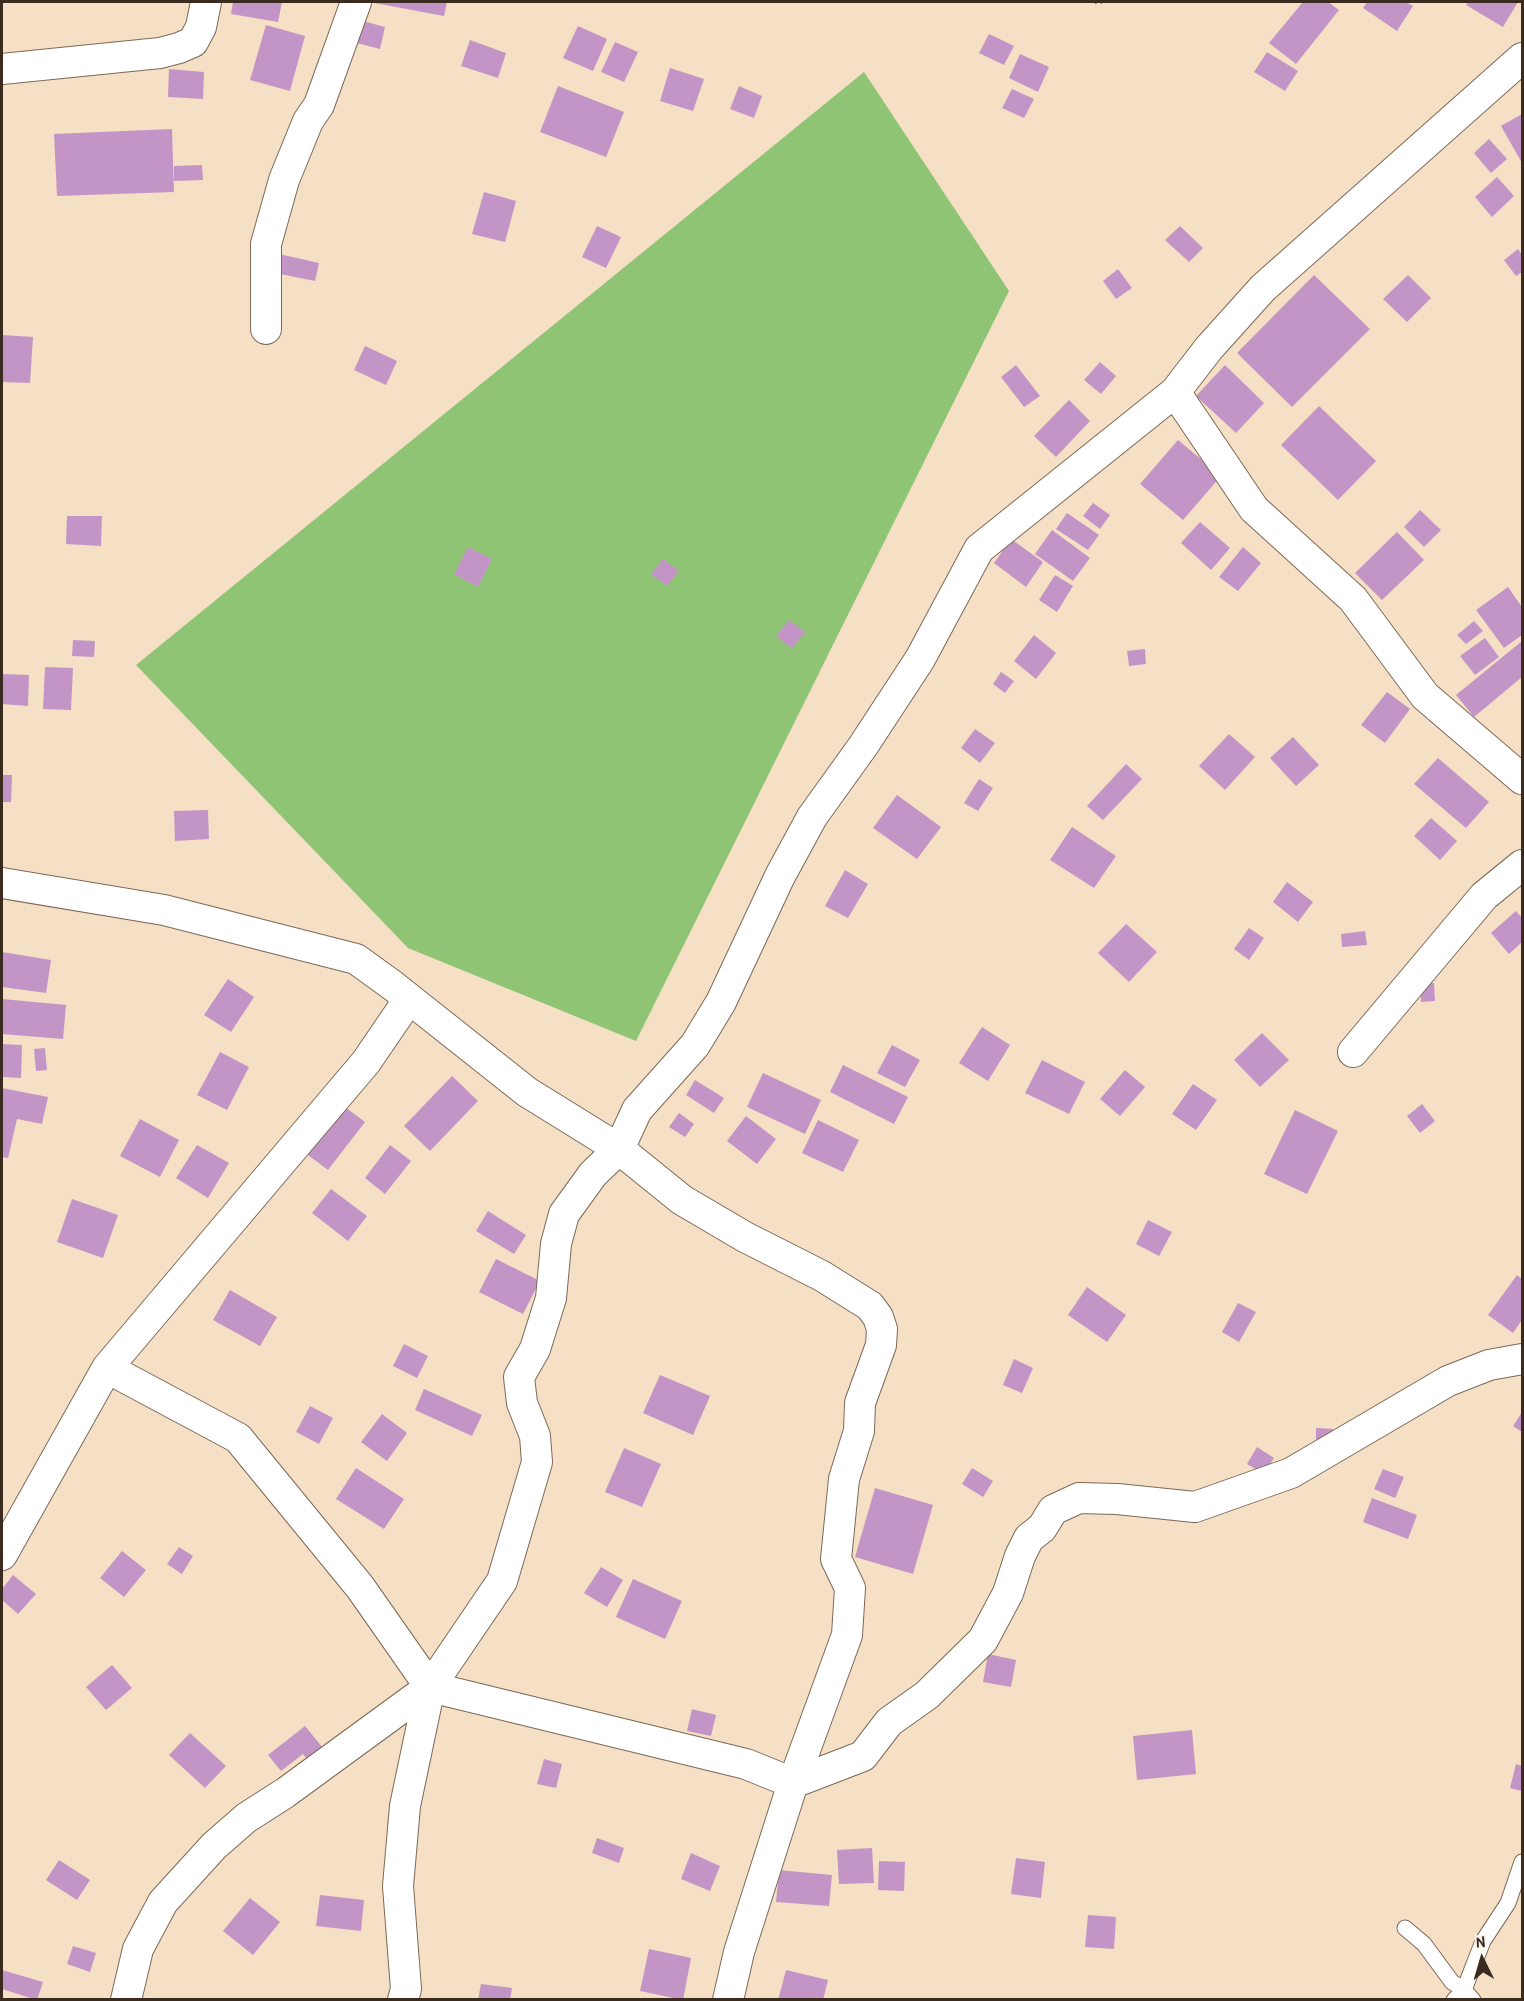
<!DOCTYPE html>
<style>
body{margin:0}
#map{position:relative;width:1524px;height:2001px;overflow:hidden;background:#f5dfc5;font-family:"Patrick Hand",sans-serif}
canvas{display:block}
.frame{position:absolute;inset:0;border:3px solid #3b2a1e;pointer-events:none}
.north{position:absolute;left:1452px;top:1929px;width:60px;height:60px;-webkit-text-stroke:4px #fbf7ec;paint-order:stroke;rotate:355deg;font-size:16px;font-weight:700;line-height:24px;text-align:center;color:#3b2a1e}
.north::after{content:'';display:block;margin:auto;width:21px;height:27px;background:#3b2a1e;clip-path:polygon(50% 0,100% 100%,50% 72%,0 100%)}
</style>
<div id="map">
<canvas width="1524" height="2001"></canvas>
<div class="frame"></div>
<div class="north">N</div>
</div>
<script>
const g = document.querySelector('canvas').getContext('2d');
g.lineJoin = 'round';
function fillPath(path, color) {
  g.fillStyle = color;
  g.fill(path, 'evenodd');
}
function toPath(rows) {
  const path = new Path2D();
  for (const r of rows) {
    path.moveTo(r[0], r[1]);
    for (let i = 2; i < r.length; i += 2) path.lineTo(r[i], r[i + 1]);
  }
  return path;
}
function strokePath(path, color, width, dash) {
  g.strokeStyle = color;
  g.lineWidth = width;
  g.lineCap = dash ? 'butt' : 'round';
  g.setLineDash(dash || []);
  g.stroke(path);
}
fillPath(toPath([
 [864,72,1009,291,636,1041,408,948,136,665]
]), '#90c475');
fillPath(toPath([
 [233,2,282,2,278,22,231,14],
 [369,2,447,2,444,16],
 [1303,2,1328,2,1339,10,1296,64,1269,43],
 [1367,2,1406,2,1413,6,1397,31,1363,8],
 [1468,2,1518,2,1503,27,1466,5],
 [359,20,385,27,380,49,353,42],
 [266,25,305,36,290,91,250,80],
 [578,26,607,39,593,71,563,58],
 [989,34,1014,46,1004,65,979,53],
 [470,40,506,53,498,78,461,66],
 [615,42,638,52,624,82,601,72],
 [1267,52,1298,71,1285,91,1254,72],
 [1020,54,1049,67,1038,92,1009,78],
 [670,68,704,79,693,111,660,101],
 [169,69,204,72,203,99,168,97],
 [558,86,624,112,606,157,540,132],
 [739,86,762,96,754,118,730,109],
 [1012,89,1034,99,1024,118,1002,108],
 [1522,114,1522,163,1501,126],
 [172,129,174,192,57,196,54,134],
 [1489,139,1507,159,1491,173,1474,153],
 [202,165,203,180,174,181,174,166],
 [1497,177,1514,196,1492,217,1475,197],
 [484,192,516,201,505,242,472,234],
 [597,226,621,237,606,268,582,257],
 [1180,226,1203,248,1189,262,1165,240],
 [1518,249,1522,255,1522,272,1516,276,1504,260],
 [279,254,319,263,315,281,275,273],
 [1118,269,1132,288,1116,299,1103,281],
 [1314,275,1370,329,1292,407,1237,353],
 [1408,275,1431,298,1407,322,1383,299],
 [2,335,33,337,30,383,2,382],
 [365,346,397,361,386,385,354,370],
 [1100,362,1116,376,1101,394,1084,380],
 [1016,365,1040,396,1024,407,1001,377],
 [1225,365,1264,403,1236,433,1196,396],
 [1069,400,1090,421,1056,457,1034,436],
 [1319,406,1376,461,1338,500,1281,445],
 [1178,440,1221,476,1183,520,1140,484],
 [1093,503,1110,515,1100,529,1083,516],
 [1420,510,1441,530,1424,547,1404,527],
 [1067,513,1099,535,1088,550,1056,529],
 [67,516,102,516,101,546,66,544],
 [1200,522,1230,548,1211,570,1181,543],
 [1052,530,1090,558,1073,581,1035,554],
 [1397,532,1424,560,1382,600,1355,573],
 [1011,539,1043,562,1026,587,994,563],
 [468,547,492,559,478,587,454,574],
 [1243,547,1261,563,1238,591,1219,577],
 [663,559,679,571,667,586,651,574],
 [1055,575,1073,586,1057,612,1039,600],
 [1508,587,1522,607,1522,635,1504,648,1476,610],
 [789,620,805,632,792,649,776,636],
 [1474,621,1483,631,1466,644,1457,635],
 [1034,635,1056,653,1036,679,1014,661],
 [1485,638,1499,657,1475,675,1460,656],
 [73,640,95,641,94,657,72,656],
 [1522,641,1522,677,1474,717,1456,695],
 [1145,649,1146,664,1129,666,1127,651],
 [45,667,73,668,71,710,43,709],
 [1001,672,1014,681,1005,693,993,684],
 [2,674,29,675,28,706,2,704],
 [1387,692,1410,709,1385,743,1361,725],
 [975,729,995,743,980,763,961,748],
 [1229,734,1255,757,1225,790,1199,766],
 [1293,737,1319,765,1296,786,1270,758],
 [1438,758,1489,802,1466,828,1414,784],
 [1126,764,1142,779,1103,820,1087,806],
 [2,775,12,775,11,802,2,802],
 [979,779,993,788,978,811,964,803],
 [897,795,941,827,917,859,873,828],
 [208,810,209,839,175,841,174,811],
 [1431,818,1457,841,1440,860,1414,836],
 [1072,827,1116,856,1094,888,1050,860],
 [845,870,868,884,848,918,825,906],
 [1287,882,1313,902,1298,922,1273,902],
 [1516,911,1522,918,1522,942,1509,954,1491,933],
 [1126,924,1157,952,1129,982,1098,953],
 [1249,928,1264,938,1249,960,1234,949],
 [1365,931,1367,945,1342,947,1341,934],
 [2,952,51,960,46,993,2,987],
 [228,979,254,997,231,1032,204,1015],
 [1420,983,1434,983,1435,1001,1421,1002],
 [2,999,66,1005,63,1039,2,1034],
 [982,1027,1010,1045,988,1081,959,1063],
 [1262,1033,1289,1060,1260,1087,1234,1060],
 [2,1044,22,1045,21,1078,2,1077],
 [892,1045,920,1060,905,1087,877,1073],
 [45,1048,47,1070,36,1071,34,1049],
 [220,1052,249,1067,227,1110,197,1095],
 [1042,1060,1085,1082,1069,1114,1025,1093],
 [843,1065,908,1097,894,1124,830,1092],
 [1125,1070,1145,1087,1120,1116,1100,1099],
 [763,1073,821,1100,805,1134,747,1107],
 [452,1076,478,1101,430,1151,404,1126],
 [695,1080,724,1098,714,1113,686,1095],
 [1193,1084,1217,1100,1196,1130,1172,1114],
 [2,1088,48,1097,42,1124,17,1119,8,1158,2,1157],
 [341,1104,365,1122,328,1170,304,1152],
 [1422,1104,1435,1121,1420,1133,1407,1116],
 [1295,1110,1338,1131,1307,1194,1264,1174],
 [679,1113,694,1124,685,1137,669,1127],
 [746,1116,776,1139,757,1164,727,1141],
 [140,1119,179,1140,160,1177,120,1156],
 [818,1120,859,1140,843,1172,802,1153],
 [197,1145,229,1163,208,1198,176,1178],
 [390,1145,411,1161,385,1194,365,1178],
 [331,1189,367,1216,348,1241,312,1213],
 [72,1199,118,1215,103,1258,57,1242],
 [488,1211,526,1235,514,1254,476,1231],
 [1148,1220,1172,1232,1159,1256,1136,1244],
 [496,1259,540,1281,523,1314,479,1292],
 [1517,1275,1522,1279,1522,1320,1513,1333,1488,1315],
 [1087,1287,1126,1315,1107,1342,1068,1315],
 [230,1290,277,1317,260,1346,213,1320],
 [1238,1303,1256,1312,1239,1342,1222,1332],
 [404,1344,428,1356,417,1378,393,1366],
 [1014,1359,1033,1368,1022,1393,1003,1385],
 [660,1375,710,1396,693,1435,643,1413],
 [424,1389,482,1415,472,1436,415,1410],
 [310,1406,333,1418,319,1444,296,1432],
 [1522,1412,1522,1432,1513,1426],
 [382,1414,407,1433,387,1461,361,1442],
 [1316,1428,1333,1429,1332,1443,1316,1443],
 [1257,1447,1274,1458,1264,1474,1247,1464],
 [624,1448,661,1464,642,1507,605,1492],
 [356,1468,404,1499,384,1529,336,1499],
 [972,1468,993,1481,983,1497,962,1484],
 [1383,1469,1404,1477,1395,1498,1374,1489],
 [875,1488,933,1505,913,1574,855,1557],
 [1372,1498,1417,1515,1408,1539,1363,1522],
 [179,1547,193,1556,182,1574,167,1564],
 [122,1551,146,1570,124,1597,100,1578],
 [601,1567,623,1580,607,1607,584,1593],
 [13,1575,36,1594,18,1614,2,1600,2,1589],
 [633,1579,682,1601,665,1639,616,1617],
 [988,1654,1016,1660,1011,1687,983,1682],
 [112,1665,132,1688,106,1710,86,1687],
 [692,1709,716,1715,711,1736,687,1731],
 [305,1726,327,1753,311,1765,303,1754,281,1771,268,1755],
 [1192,1730,1196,1774,1137,1780,1133,1736],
 [190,1733,226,1766,205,1788,169,1755],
 [544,1759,562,1764,556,1788,537,1784],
 [1516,1764,1522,1766,1522,1791,1510,1788],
 [597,1838,624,1848,619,1863,592,1853],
 [872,1848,874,1883,839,1884,837,1850],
 [691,1853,720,1866,710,1891,681,1879],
 [1016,1858,1045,1862,1041,1898,1011,1894],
 [59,1860,90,1880,77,1900,46,1880],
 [879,1861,905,1862,904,1891,878,1890],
 [779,1870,832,1875,829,1906,776,1902],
 [320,1895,364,1900,361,1931,316,1926],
 [250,1898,280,1922,253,1955,223,1931],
 [1088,1915,1116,1917,1114,1949,1085,1947],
 [73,1946,96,1953,90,1972,67,1964],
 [649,1949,691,1958,683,2000,640,1991],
 [2,1970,43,1982,37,2000,2,1989],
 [786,1970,828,1980,823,2000,778,2000],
 [481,1984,512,1988,510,2000,478,2000]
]), '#c395c6');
const service = toPath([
 [1405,1928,1424,1944,1452,1982,1464,1990,1473,2000],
 [1454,2000,1464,1990,1483,1941,1508,1903,1522,1862]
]);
const minor = toPath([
 [2,69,160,53,179,48,193,42,201,27,206,2],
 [266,329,266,244,284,180,308,121,319,105,356,2],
 [1175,392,1254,509,1353,599,1425,696,1522,779],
 [2,883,164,910,356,959,392,985,527,1092,619,1149,682,1200,745,1237,822,1276,870,1306,878,1317,882,1329,881,1345,860,1403,859,1431,844,1479,836,1559,850,1588,847,1635,793,1783,746,1764,430,1687,360,1587,238,1438,107,1368],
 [1353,1052,1484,896,1522,865],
 [2,1555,107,1368,366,1062,409,999],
 [126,2000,138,1949,163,1902,214,1846,246,1818,285,1793,430,1687,502,1581,537,1462,535,1436,522,1403,519,1377,535,1349,551,1298,556,1244,564,1214,593,1174,619,1149,637,1110,695,1045,721,1002,780,876,812,817,863,746,920,659,979,549,1175,392,1209,348,1263,288,1522,58],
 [403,2000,406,1989,398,1886,405,1806,430,1687],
 [728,2000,739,1952,793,1783,863,1756,889,1722,927,1695,983,1640,1008,1593,1020,1556,1029,1538,1042,1528,1053,1510,1079,1498,1117,1499,1195,1507,1291,1473,1448,1381,1489,1365,1522,1359]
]);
strokePath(service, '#7c6958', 17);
strokePath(minor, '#7c6958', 32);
strokePath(toPath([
 [1095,2,1102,2]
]), '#7c6958', 4, [1.5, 4.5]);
strokePath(service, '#fff', 15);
strokePath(minor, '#fff', 30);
</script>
